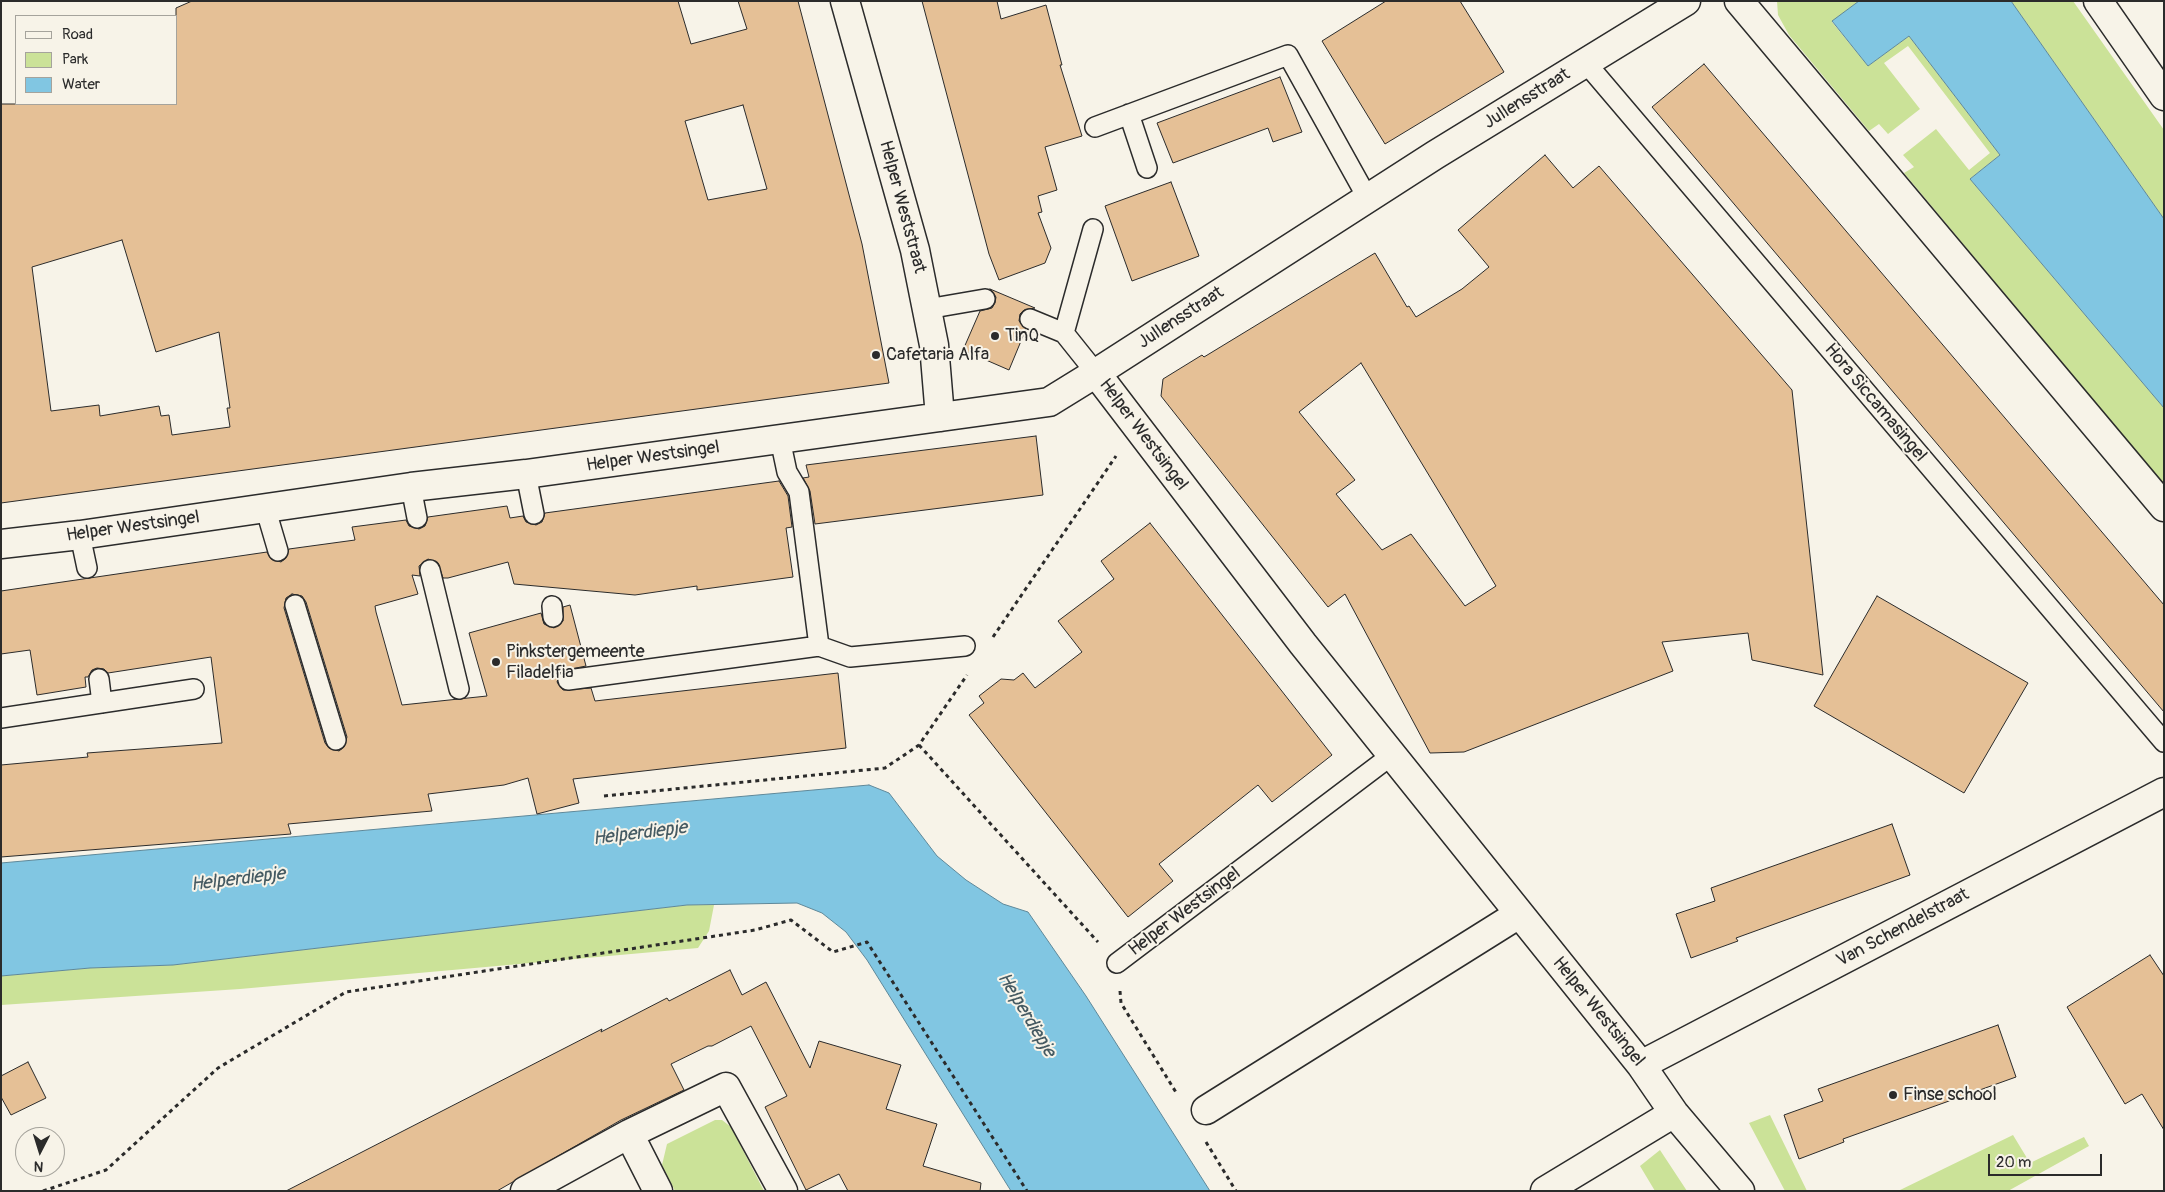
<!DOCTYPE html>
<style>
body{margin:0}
#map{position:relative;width:2165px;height:1192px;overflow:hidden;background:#f7f3e8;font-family:Pangolin,sans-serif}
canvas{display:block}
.frame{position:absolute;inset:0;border:2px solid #2b2b2b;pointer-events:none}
.legend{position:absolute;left:15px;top:15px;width:162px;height:90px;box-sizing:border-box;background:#f7f3e8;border:1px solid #a5a39c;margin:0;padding:6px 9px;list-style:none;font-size:15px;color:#2b2b2b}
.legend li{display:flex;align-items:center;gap:10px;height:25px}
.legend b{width:25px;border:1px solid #a5a39c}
.north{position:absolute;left:15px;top:1127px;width:50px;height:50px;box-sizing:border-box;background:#f7f3e8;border:1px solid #a5a39c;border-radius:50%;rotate:185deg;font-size:14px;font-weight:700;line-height:20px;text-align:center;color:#2b2b2b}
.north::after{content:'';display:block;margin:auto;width:18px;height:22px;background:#2b2b2b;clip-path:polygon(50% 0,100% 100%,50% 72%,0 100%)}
.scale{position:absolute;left:1988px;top:1154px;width:114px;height:22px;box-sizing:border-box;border:2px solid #2b2b2b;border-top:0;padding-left:6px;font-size:15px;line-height:18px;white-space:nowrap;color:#2b2b2b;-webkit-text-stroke:4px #f7f3e8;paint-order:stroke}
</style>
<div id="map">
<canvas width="2165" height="1192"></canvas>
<div class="frame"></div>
<ul class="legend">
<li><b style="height:6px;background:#f7f3e8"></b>Road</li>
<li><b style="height:14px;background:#cbe298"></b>Park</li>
<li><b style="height:14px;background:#81c6e2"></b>Water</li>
</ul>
<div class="north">N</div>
<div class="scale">20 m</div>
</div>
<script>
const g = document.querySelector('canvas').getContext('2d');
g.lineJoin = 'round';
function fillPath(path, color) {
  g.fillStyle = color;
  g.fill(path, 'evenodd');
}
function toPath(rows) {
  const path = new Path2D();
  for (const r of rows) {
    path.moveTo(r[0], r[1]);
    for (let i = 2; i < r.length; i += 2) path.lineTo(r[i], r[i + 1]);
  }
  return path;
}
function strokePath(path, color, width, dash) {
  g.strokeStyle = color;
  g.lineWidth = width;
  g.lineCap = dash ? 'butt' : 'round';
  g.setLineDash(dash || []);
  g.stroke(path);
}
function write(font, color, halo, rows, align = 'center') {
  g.font = font + ' Pangolin,sans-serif';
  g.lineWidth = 4;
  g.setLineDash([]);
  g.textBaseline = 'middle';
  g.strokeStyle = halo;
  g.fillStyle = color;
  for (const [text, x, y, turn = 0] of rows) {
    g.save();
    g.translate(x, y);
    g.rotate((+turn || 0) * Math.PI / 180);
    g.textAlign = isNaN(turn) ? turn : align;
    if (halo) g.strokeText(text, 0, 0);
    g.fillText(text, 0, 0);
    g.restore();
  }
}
fillPath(toPath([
 [1777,1,1859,1,1832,22,1868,66,1909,36,2000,155,1970,179,2164,408,2164,485,1904,173,1914,167,1903,155,1936,129,1969,170,1990,153,1908,46,1884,63,1920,109,1888,134,1879,124,1869,131,1789,35,1778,15],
 [2011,1,2073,1,2164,130,2164,219],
 [687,905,714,905,709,931,698,948,240,989,1,1005,1,976,90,968,173,965],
 [1770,1115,1807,1191,1785,1191,1749,1123],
 [715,1120,722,1120,731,1127,764,1191,675,1191,662,1165,667,1144],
 [2013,1135,2030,1163,2084,1137,2089,1146,2008,1191,1898,1191],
 [1660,1150,1687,1191,1655,1191,1640,1166]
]), '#cbe298');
const water = toPath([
 [1859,1,2011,1,2164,219,2164,408,1970,179,2000,155,1909,36,1868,66,1832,21,1859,1],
 [869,785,889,793,937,856,966,880,1003,904,1028,912,1086,996,1210,1191,1011,1191,867,960,846,932,822,913,797,903,687,905,173,965,90,968,1,976,1,863,869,785]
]);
fillPath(water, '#81c6e2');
strokePath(water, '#5f8899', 1);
const building = toPath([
 [192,1,678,1,691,44,747,29,738,1,798,1,862,244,889,383,1,503,1,104,176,104,176,8,192,1],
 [743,105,767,189,708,200,685,121,743,105],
 [122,240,156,352,219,332,230,408,227,408,230,427,172,435,169,415,161,416,159,406,100,416,99,405,51,411,32,267,122,240],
 [922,1,997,1,1001,19,1046,5,1062,65,1060,65,1082,136,1045,147,1057,190,1038,196,1042,212,1038,213,1051,248,1045,263,999,280,989,254,922,1],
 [1386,1,1460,1,1504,72,1385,144,1322,41,1386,1],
 [1704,64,2164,605,2164,712,1652,107,1704,64],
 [1280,77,1302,132,1273,142,1268,128,1173,163,1157,123,1280,77],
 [1545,155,1573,188,1599,166,1792,390,1823,675,1752,660,1748,633,1662,642,1673,671,1464,752,1430,753,1345,594,1328,607,1161,396,1163,379,1202,355,1204,357,1375,253,1407,307,1409,306,1416,317,1462,289,1489,267,1458,230,1545,155],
 [1361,363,1496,586,1465,606,1411,534,1382,550,1336,494,1355,480,1299,412,1361,363],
 [1171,182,1199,256,1132,281,1105,206,1171,182],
 [990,289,1035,308,1024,310,1020,314,1019,321,1026,329,1009,370,963,350,980,311,992,308,995,303,996,297,990,289],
 [1036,436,1043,495,815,524,810,491,803,478,809,477,806,465,1036,436],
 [779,481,788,496,792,527,786,528,793,577,697,590,697,586,635,595,514,584,508,562,448,578,443,578,438,563,428,559,419,566,420,576,412,575,418,594,375,606,376,612,402,705,487,696,469,633,541,613,544,624,554,628,563,621,563,607,570,605,586,666,561,671,557,682,563,690,591,688,595,701,838,673,846,748,573,779,579,803,537,814,528,778,504,785,428,794,432,811,288,824,291,834,1,857,1,765,88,757,87,753,222,743,211,657,108,673,104,669,97,668,92,670,88,677,85,677,86,687,37,695,30,650,1,654,1,591,267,552,271,559,281,562,286,558,289,549,355,540,352,527,406,520,409,526,419,529,425,526,428,517,507,506,510,518,523,516,526,522,536,525,542,522,545,513,779,481],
 [292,594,302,596,306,602,347,737,344,747,339,751,329,748,325,743,284,608,286,598,292,594],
 [1150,523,1332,755,1272,802,1258,785,1159,864,1173,881,1128,917,969,715,984,703,979,696,1001,679,1014,680,1023,673,1035,688,1082,652,1058,621,1114,579,1101,561,1150,523],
 [1877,596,2028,683,1964,793,1814,706,1877,596],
 [1892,824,1910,875,1736,938,1738,941,1691,958,1676,914,1715,901,1711,888,1892,824],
 [2150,955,2164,976,2164,1130,2142,1094,2125,1104,2067,1007,2150,955],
 [730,970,742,995,766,982,810,1068,819,1041,901,1065,886,1109,937,1124,923,1166,981,1183,980,1191,848,1191,839,1174,806,1190,765,1107,787,1096,751,1026,712,1046,708,1046,671,1064,684,1090,621,1120,497,1191,286,1191,602,1029,601,1032,667,998,669,1001,730,970],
 [1998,1025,2016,1077,1843,1139,1844,1142,1799,1159,1784,1115,1823,1101,1818,1089,1998,1025],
 [28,1062,46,1098,11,1115,1,1097,1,1076,28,1062]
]);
fillPath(building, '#e5c096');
strokePath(building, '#2b2b2b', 1);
const lane = toPath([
 [1586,63,2164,742],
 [1129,114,1147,168],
 [1095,127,1288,55,1368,199],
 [927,309,985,299],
 [1030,319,1064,333,1096,373],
 [1064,333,1093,229],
 [780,439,787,472,799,492,819,646],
 [526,474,534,514],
 [411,487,417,518],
 [265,507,278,551],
 [80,535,87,568],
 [430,570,459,689],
 [295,605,336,740],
 [552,606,553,617],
 [99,679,102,703],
 [568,680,819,646,850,657,965,646],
 [1,718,194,689],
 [1117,963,1392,755]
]);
const street = toPath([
 [845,1,915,250,934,345,940,417],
 [1739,1,2164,507],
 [2098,1,2164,96],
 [1096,373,1435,155,1686,1],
 [1,544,80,535,411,487,526,474,1049,402,1096,373,1303,644,1641,1065,1674,1113,1740,1191],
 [1641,1065,2164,792],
 [1206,1110,1519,914],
 [629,1134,658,1191],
 [525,1191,629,1134,726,1087,783,1191],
 [1545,1191,1674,1113]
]);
strokePath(lane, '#2b2b2b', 22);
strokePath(street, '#2b2b2b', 31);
strokePath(toPath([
 [993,637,1116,456],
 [919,745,1098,942],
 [604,796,885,768,919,745,967,675],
 [1120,991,1121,1003,1177,1094],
 [1206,1142,1236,1191],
 [43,1191,106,1170,218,1068,346,992,755,930,791,920,833,952,867,942,1027,1191]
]), '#2b2b2b', 3, [4, 4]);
strokePath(lane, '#f7f3e8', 19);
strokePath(street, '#f7f3e8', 28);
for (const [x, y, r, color] of [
 [995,336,5,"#2b2b2b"],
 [876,355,5,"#2b2b2b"],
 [496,662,5,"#2b2b2b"],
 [1893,1095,5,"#2b2b2b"]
]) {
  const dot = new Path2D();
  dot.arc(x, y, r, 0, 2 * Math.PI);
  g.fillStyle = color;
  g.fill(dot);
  strokePath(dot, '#f7f3e8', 2);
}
write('18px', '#2b2b2b', '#f7f3e8', [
 ["Jullensstraat",1527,99,-32],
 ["Helper Weststraat",902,207,75],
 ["Jullensstraat",1181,318,-33],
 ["Hora Siccamasingel",1875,403,50],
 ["Helper Westsingel",1143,435,53],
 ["Helper Westsingel",653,457,-8],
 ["Helper Westsingel",133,527,-8],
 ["Helper Westsingel",1185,912,-37],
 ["Van Schendelstraat",1903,928,-28],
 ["Helper Westsingel",1598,1012,51]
]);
write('18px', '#2b2b2b', '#f7f3e8', [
 ["TinQ",1005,336],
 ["Cafetaria Alfa",886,355],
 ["Pinkstergemeente",506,652],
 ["Filadelfia",506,673],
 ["Finse school",1903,1095]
], 'left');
write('italic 19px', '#455a62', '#f7f3e8', [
 ["Helperdiepje",640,834,-7],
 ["Helperdiepje",238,880,-7],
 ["Helperdiepje",1026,1015,59]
]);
</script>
